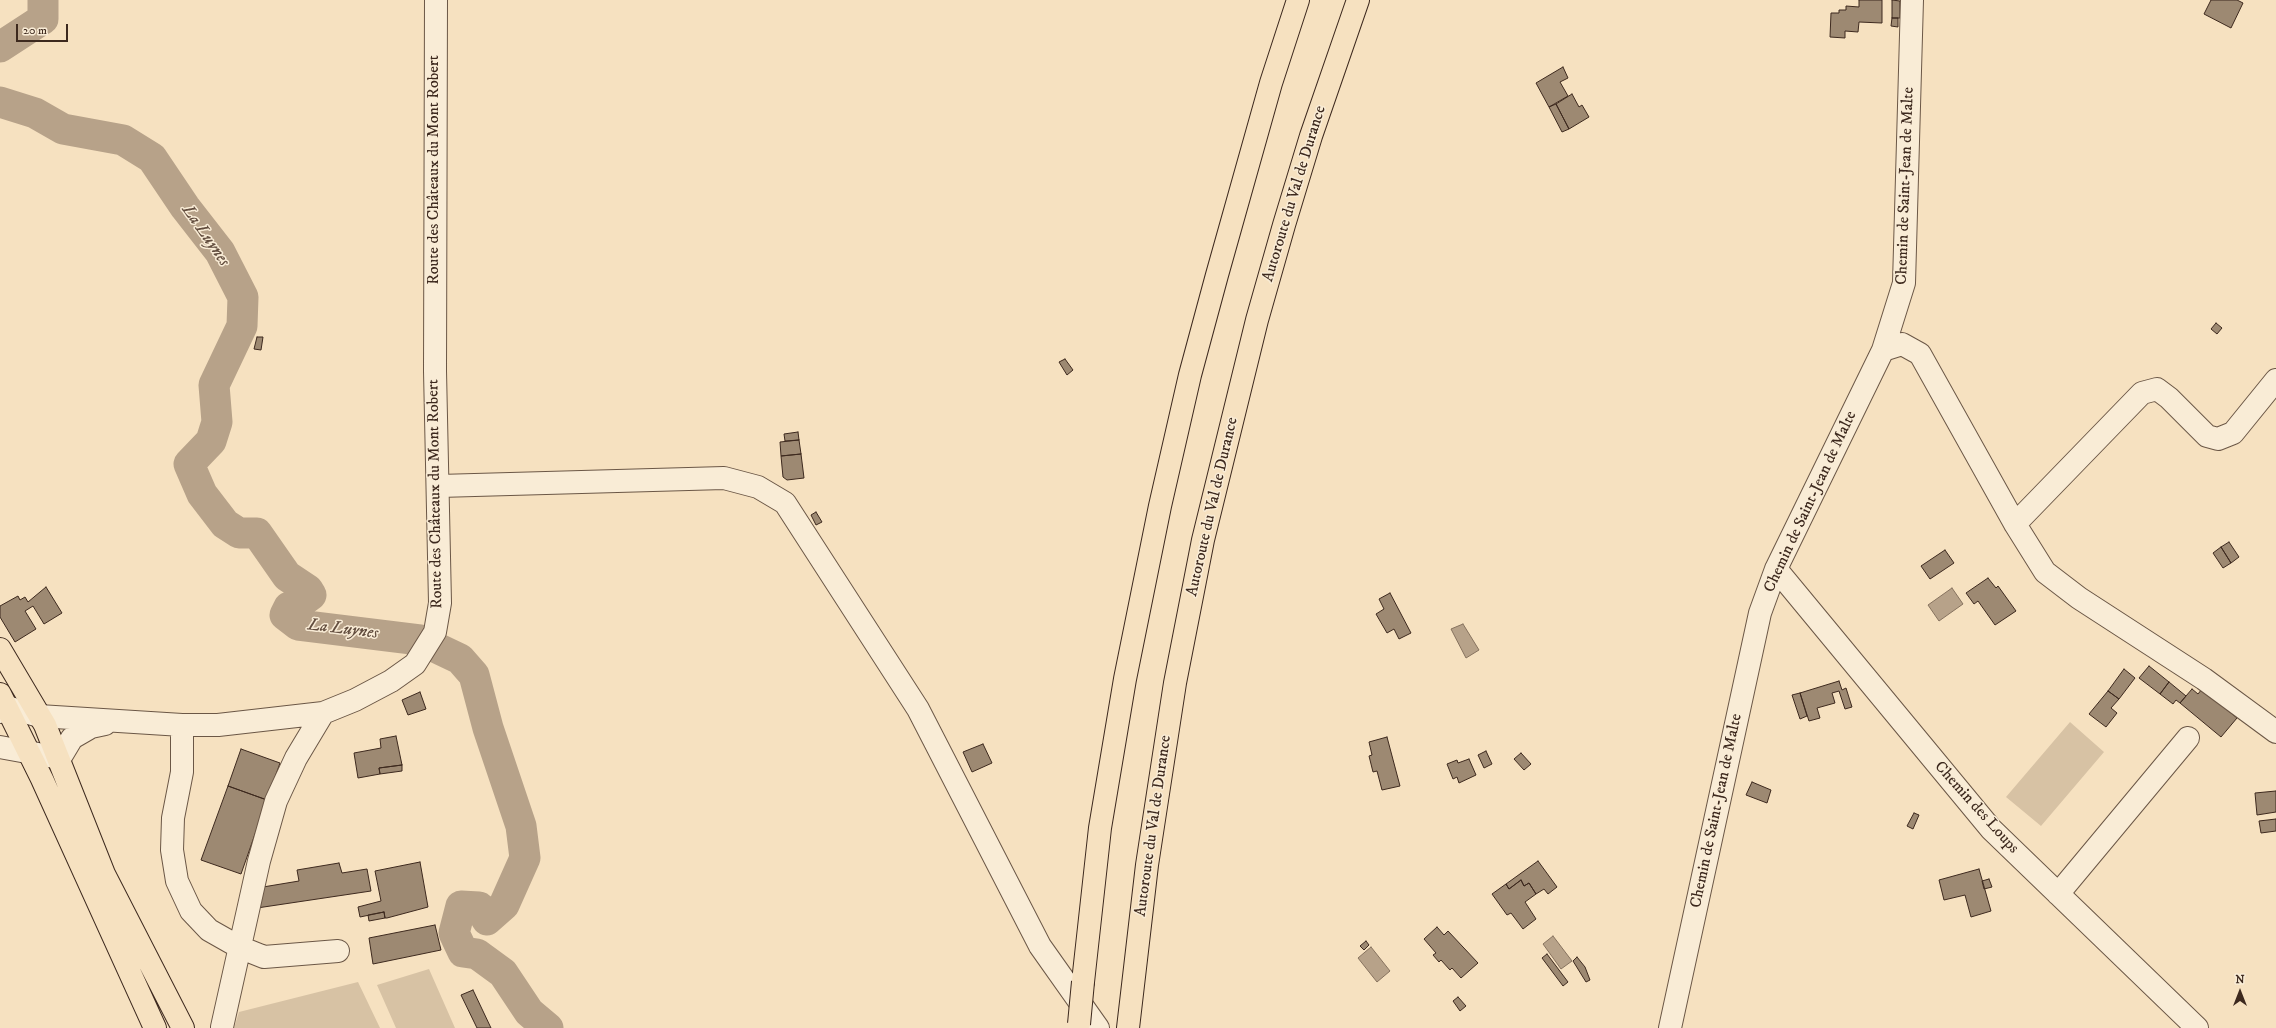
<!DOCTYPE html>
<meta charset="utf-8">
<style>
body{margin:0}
#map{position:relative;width:2276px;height:1028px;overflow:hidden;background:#f6e1c0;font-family:"IM FELL DW Pica",serif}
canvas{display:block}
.north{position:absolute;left:2220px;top:972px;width:40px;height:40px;-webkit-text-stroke:3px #f9ecd6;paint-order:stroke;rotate:0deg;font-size:11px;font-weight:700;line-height:16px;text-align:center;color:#3d291e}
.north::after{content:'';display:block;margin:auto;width:14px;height:18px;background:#3d291e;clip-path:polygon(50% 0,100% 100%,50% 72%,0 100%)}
.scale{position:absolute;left:16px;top:24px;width:52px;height:18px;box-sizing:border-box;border:2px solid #3d291e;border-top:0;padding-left:5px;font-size:12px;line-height:14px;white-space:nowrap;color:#3d291e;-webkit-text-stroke:3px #f9ecd6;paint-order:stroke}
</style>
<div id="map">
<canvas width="2276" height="1028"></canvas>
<div class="north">N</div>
<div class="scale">20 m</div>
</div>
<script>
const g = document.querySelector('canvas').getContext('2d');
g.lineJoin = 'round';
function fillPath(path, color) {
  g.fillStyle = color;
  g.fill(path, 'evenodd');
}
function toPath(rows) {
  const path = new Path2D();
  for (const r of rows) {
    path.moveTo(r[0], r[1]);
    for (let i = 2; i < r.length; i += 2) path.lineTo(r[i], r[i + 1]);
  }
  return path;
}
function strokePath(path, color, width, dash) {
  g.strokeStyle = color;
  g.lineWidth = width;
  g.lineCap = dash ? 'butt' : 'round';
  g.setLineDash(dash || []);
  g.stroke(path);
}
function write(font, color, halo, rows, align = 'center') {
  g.font = font + ' "IM FELL DW Pica",serif';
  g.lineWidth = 3;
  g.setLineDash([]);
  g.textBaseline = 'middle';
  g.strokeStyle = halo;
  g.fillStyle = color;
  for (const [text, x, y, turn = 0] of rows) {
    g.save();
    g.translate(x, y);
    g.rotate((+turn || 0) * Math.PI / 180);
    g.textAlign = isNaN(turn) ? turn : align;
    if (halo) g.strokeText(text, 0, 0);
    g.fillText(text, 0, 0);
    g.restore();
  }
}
fillPath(toPath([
 [2070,722,2104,752,2041,826,2006,797],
 [429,969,455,1028,396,1028,377,985],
 [358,982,380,1028,234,1028,239,1012]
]), '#d7c2a4');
const water = toPath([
 [1952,588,1963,604,1939,621,1928,605,1952,588],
 [1463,624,1479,650,1466,658,1451,629,1463,624],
 [1553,936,1572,961,1561,969,1543,944,1553,936],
 [1371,947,1390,971,1377,982,1358,958,1371,947]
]);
fillPath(water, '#b7a289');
strokePath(water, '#86725e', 1);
strokePath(toPath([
 [0,47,43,19,43,0],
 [0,102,35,113,63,129,123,140,152,158,185,207,220,252,243,297,242,326,214,385,217,422,211,441,189,464,202,494,225,524,239,533,257,533,287,576,308,590,311,595,300,603,289,607,285,615,298,625,420,640,460,659,474,675,488,728,521,826,525,858,504,905,487,920,479,907,461,906,454,933,463,952,477,954,503,973,529,1012,548,1028]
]), '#b7a289', 31);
const building = toPath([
 [1859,0,1882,0,1882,23,1859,22,1858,32,1845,31,1845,38,1830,37,1831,13,1839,13,1839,10,1846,10,1846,6,1859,7,1859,0],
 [1892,0,1900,1,1900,18,1892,18,1892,0],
 [2211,0,2237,0,2243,3,2231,28,2204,14,2211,0],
 [1892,18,1898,18,1898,27,1891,26,1892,18],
 [1563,67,1568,78,1560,82,1568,96,1549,107,1536,83,1563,67],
 [1572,94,1579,107,1582,105,1589,117,1569,129,1556,104,1572,94],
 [1556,104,1569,129,1562,132,1549,107,1556,104],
 [2216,323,2222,328,2217,334,2211,329,2216,323],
 [257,337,263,337,261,350,254,349,257,337],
 [1065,359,1073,370,1067,375,1059,362,1065,359],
 [798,432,799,440,785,441,784,434,798,432],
 [799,440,801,454,781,456,780,442,799,440],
 [801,454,804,478,787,480,783,477,781,456,801,454],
 [816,512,822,522,816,525,811,515,816,512],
 [2229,542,2239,557,2231,563,2221,547,2229,542],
 [2221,547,2231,563,2223,568,2213,553,2221,547],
 [1945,550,1954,563,1930,579,1921,566,1945,550],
 [1988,578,1996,588,1998,586,2016,611,1995,625,1978,601,1974,604,1966,593,1988,578],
 [46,587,62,613,44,624,33,606,25,611,36,629,15,642,0,617,0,606,18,596,20,600,25,597,28,602,46,587],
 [1390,593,1411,633,1399,639,1394,629,1387,633,1376,614,1384,609,1379,599,1390,593],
 [2149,666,2169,682,2160,694,2139,678,2149,666],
 [2124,669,2135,678,2119,699,2108,691,2124,669],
 [1839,681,1842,690,1846,688,1852,707,1845,709,1839,691,1832,693,1835,703,1817,708,1820,718,1809,721,1800,693,1839,681],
 [2169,682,2186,696,2180,703,2176,700,2173,704,2160,694,2169,682],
 [2192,689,2198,694,2202,689,2237,718,2221,737,2180,703,2192,689],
 [2108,691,2119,699,2111,708,2117,713,2106,727,2089,714,2108,691],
 [420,692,426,709,408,715,402,700,420,692],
 [1800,693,1807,716,1800,719,1792,695,1800,693],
 [396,736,402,765,379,768,380,774,358,778,354,753,381,748,380,739,396,736],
 [1387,737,1400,786,1382,790,1377,771,1373,772,1369,756,1372,755,1369,742,1387,737],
 [983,744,992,763,972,772,963,752,983,744],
 [241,749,280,763,267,800,228,786,241,749],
 [1486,751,1492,764,1484,768,1478,755,1486,751],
 [1521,753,1531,764,1524,770,1514,759,1521,753],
 [1469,759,1476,775,1459,783,1457,777,1453,779,1447,764,1457,760,1458,763,1469,759],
 [402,765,402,771,380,774,379,768,402,765],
 [1752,782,1771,790,1767,803,1746,795,1752,782],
 [228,786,267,800,241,874,201,860,228,786],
 [2276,791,2276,812,2257,815,2255,793,2276,791],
 [1914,813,1919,815,1913,829,1907,826,1914,813],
 [2276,819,2276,831,2261,833,2259,821,2276,819],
 [1538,861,1557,887,1548,894,1544,889,1536,894,1529,883,1524,886,1521,880,1509,889,1506,884,1538,861],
 [420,862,428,907,387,918,385,918,384,912,360,917,358,907,381,901,375,871,420,862],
 [339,863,342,873,367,869,371,891,257,908,263,887,299,881,297,870,339,863],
 [1979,869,1991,911,1971,917,1965,895,1944,900,1939,880,1979,869],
 [1989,879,1992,887,1984,889,1982,881,1989,879],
 [1521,880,1524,886,1529,883,1536,894,1525,902,1536,919,1523,929,1511,913,1507,915,1492,894,1506,884,1509,889,1521,880],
 [384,912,385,918,369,921,368,915,384,912],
 [435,925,441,950,373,964,369,938,435,925],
 [1437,927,1444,935,1448,931,1478,963,1461,978,1452,968,1450,970,1441,960,1439,962,1433,955,1436,953,1424,939,1437,927],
 [1366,941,1369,945,1364,950,1360,946,1366,941],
 [1547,954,1568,982,1563,986,1542,958,1547,954],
 [1577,957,1585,967,1590,980,1586,982,1573,961,1577,957],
 [473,990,491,1028,477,1028,461,995,473,990],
 [1458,997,1466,1006,1460,1011,1453,1001,1458,997]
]);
fillPath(building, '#9d8972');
strokePath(building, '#3d291e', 1);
const minor = toPath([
 [1883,350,1902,344,1920,354,2015,524,2045,572,2079,598,2204,679,2276,732],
 [439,486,724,478,758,487,785,503,918,709,1040,946,1098,1028],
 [2015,524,2142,393,2157,389,2169,398,2207,436,2218,439,2233,433,2276,380],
 [1776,569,1991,829,2197,1028],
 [0,712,7,707,39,716,182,725,218,725,323,713,355,700,391,681,415,664,435,632,440,603,435,371,436,0],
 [182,725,182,772,173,818,172,850,177,881,191,911,209,930,239,947,264,957,338,951],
 [0,747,60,758,72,738,91,727,105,724],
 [2058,894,2188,738],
 [222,1027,259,861,276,801,296,758,323,713],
 [1670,1028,1760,613,1776,569,1883,350,1904,283,1912,0]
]);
const major = toPath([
 [0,649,45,725,104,874,183,1028],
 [0,694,42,779,155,1028]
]);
const highway = toPath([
 [1083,982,1100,828,1125,679,1160,506,1190,375,1217,275,1271,83,1298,0],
 [1128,1028,1147,865,1175,683,1203,540,1257,320,1284,225,1311,136,1358,0]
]);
strokePath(minor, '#6b5746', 24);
strokePath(major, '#3d291e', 24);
strokePath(highway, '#3d291e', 24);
strokePath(minor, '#f9ecd6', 22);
strokePath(major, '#f6e1c0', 22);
strokePath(highway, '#f6e1c0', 22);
const highwayBridge = toPath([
 [1079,1024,1083,982]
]);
strokePath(highwayBridge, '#3d291e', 24, []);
strokePath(highwayBridge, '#f6e1c0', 22);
write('16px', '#3d291e', '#f9ecd6', [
 ["Route des Châteaux du Mont Robert",435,170,-90],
 ["Chemin de Saint-Jean de Malte",1906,186,-88],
 ["Autoroute du Val de Durance",1295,194,-73],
 ["Route des Châteaux du Mont Robert",436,494,-91],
 ["Chemin de Saint-Jean de Malte",1811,502,-65],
 ["Autoroute du Val de Durance",1213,507,-77],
 ["Chemin des Loups",1976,808,48],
 ["Chemin de Saint-Jean de Malte",1717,811,-78],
 ["Autoroute du Val de Durance",1154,826,-82]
]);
write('italic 17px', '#624d3e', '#f9ecd6', [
 ["La Luynes",205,236,55],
 ["La Luynes",343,630,7]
]);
</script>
